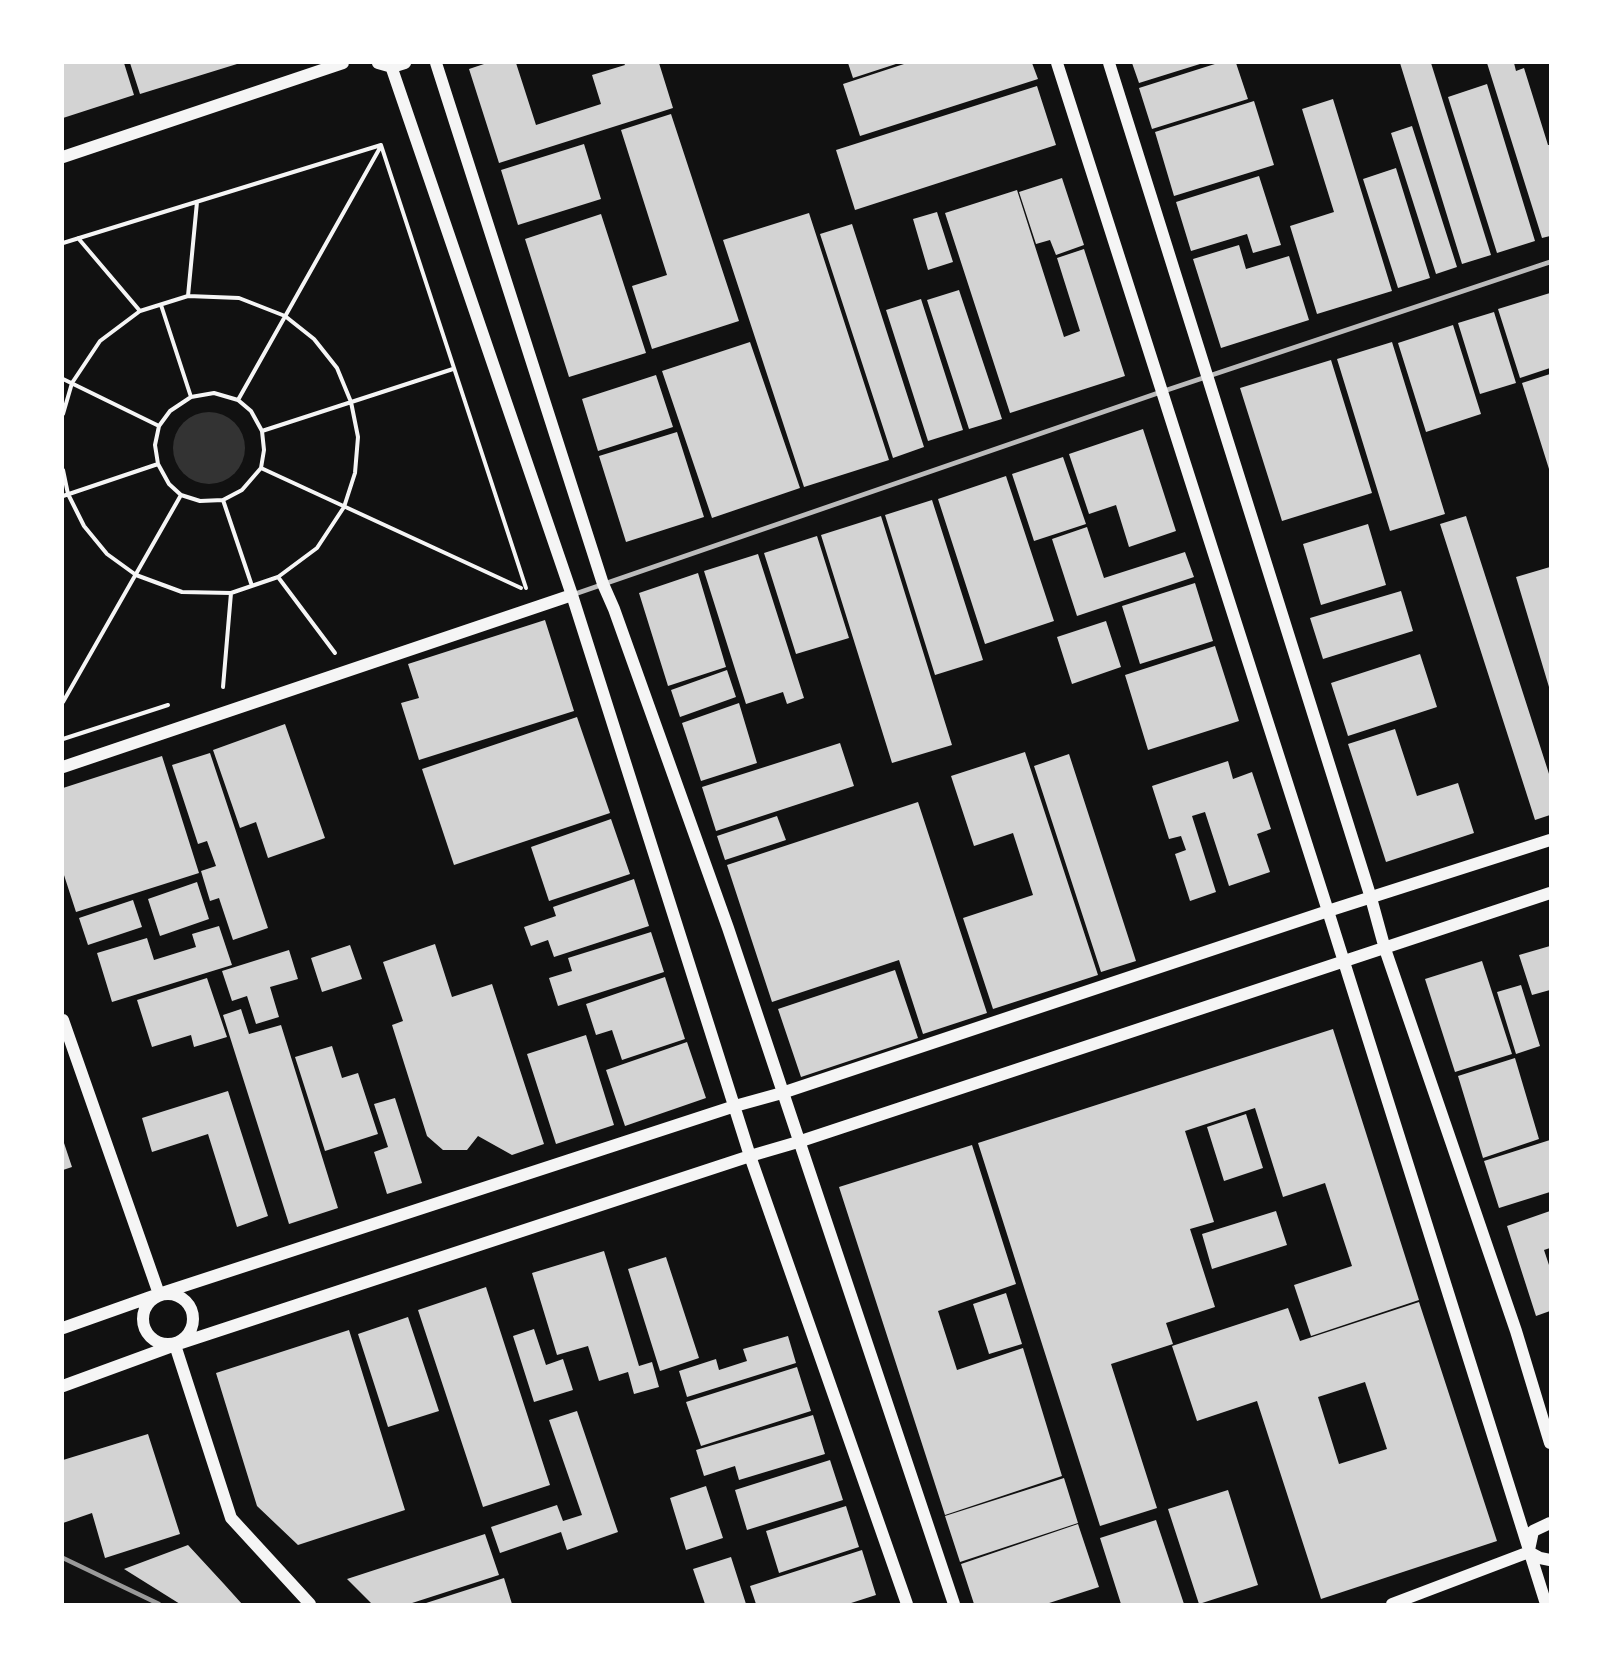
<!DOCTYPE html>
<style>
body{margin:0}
#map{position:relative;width:1613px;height:1667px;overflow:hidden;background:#111;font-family:"PT Sans",sans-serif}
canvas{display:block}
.frame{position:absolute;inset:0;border:64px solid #fff;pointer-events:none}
</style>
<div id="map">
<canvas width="1613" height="1667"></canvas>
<div class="frame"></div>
</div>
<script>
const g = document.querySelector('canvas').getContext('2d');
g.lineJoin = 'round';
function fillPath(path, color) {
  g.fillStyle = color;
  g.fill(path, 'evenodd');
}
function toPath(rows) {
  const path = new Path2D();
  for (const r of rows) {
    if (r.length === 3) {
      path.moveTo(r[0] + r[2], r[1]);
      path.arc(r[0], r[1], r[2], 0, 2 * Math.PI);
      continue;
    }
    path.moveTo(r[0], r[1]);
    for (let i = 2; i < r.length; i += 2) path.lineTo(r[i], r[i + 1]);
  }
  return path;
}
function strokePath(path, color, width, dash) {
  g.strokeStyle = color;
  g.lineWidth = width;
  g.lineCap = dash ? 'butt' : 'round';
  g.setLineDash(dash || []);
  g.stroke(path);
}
fillPath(toPath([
 [209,448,36]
]), '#333');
fillPath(toPath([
 [63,63,124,63,134,95,63,118],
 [130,63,237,63,237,64,140,94],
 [487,63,516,63,536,125,601,104,592,75,625,65,624,63,659,63,673,108,499,163,469,69],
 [848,63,899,63,853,78],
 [907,63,1032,63,1038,79,860,136,843,84],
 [1132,63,1200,63,1200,64,1139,83],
 [1218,63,1236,63,1248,99,1152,129,1139,88],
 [1400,63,1431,63,1491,255,1462,264],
 [1487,63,1514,63,1516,71,1524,68,1548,145,1550,145,1550,236,1542,238],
 [1487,84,1535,241,1497,253,1448,97],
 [1037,86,1056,145,855,210,836,150],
 [1333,99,1392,291,1317,314,1290,226,1334,212,1302,109],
 [1254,101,1274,165,1174,196,1155,132],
 [671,114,739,321,652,349,632,286,667,275,621,130],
 [1412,126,1457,267,1436,274,1391,133],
 [584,144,601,199,518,225,501,170],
 [1396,168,1430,278,1398,288,1363,179],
 [1259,176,1281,245,1253,253,1247,234,1191,251,1176,202],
 [1062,178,1084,245,1056,255,1050,240,1036,244,1019,192],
 [1017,190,1064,337,1080,331,1057,258,1084,249,1125,376,1010,413,945,213],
 [937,212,953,262,928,270,913,219],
 [809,213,889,460,804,487,723,240],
 [601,214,646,353,569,377,525,239],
 [852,224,924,447,893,458,820,234],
 [1239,245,1246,269,1289,256,1309,320,1221,348,1193,259],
 [959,290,1002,419,969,429,927,300],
 [1550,293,1550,368,1520,378,1498,309],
 [921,299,963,430,928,441,886,310],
 [1494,312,1516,383,1480,394,1458,323],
 [1453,325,1481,414,1426,432,1398,343],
 [750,342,800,488,712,518,662,371],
 [1392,342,1445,514,1390,531,1337,359],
 [1331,360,1372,493,1282,521,1240,388],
 [1550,374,1550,469,1549,469,1522,383],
 [656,375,673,427,598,451,582,399],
 [1143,429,1176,531,1129,547,1116,505,1089,514,1069,454],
 [677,432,704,517,626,542,599,456],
 [1063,457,1086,524,1034,541,1012,474],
 [1006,476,1054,621,985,644,938,499],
 [932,500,983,660,935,675,885,515],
 [881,516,952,745,892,763,821,535],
 [1466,516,1550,777,1550,815,1535,820,1440,524],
 [1368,524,1386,585,1321,605,1303,544],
 [1087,527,1104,578,1185,552,1194,577,1077,616,1052,539],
 [817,536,849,638,796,654,764,553],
 [758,554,804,698,787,704,783,692,746,704,704,571],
 [1550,567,1550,686,1549,687,1516,577],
 [698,573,726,667,668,686,639,593],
 [1195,583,1213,641,1140,664,1122,606],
 [1401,591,1413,631,1323,659,1310,618],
 [545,620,574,711,419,760,401,703,419,698,408,664],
 [1106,621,1121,667,1072,684,1057,637],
 [1215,646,1239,721,1148,750,1125,675],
 [1420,654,1437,707,1348,736,1331,683],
 [727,670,736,697,680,717,671,690],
 [739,703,757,763,701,781,682,723],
 [577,717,610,813,454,865,422,769],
 [285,724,325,838,268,858,256,822,240,828,213,750],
 [1395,729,1417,796,1458,783,1474,833,1386,862,1348,744],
 [840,743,854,786,716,831,702,787],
 [1025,752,1098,975,993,1009,963,918,1033,895,1013,833,974,846,951,776],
 [210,753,268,928,233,940,219,898,210,901,201,871,216,866,207,841,198,844,172,765],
 [1069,754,1136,961,1101,972,1034,766],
 [162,756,199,873,76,912,63,872,63,788],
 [1228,761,1233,779,1252,772,1271,829,1257,834,1270,872,1229,886,1205,812,1192,816,1216,892,1190,901,1175,854,1186,850,1181,836,1169,839,1152,786],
 [918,802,987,1013,923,1034,899,960,772,1002,727,865],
 [777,816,786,840,725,860,717,836],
 [611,819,630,874,549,901,531,847],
 [634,879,649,926,554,957,548,940,531,946,524,927,556,916,553,907],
 [197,882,209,919,160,936,148,899],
 [133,900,142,927,88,945,79,918],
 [219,926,232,965,112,1002,97,953,147,938,154,960,196,947,192,934],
 [651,932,664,972,558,1006,549,978,572,971,568,958],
 [435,944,452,997,492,984,544,1144,512,1155,478,1136,467,1150,443,1150,427,1136,392,1025,403,1021,383,962],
 [350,945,362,979,322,992,311,958],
 [1550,946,1550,990,1532,995,1519,955],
 [289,950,298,979,270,987,279,1017,256,1024,247,996,232,1001,222,971],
 [1482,961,1512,1054,1455,1072,1425,979],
 [895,970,918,1038,801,1077,778,1009],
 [665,977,685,1039,622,1060,612,1030,596,1035,586,1004],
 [207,978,227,1037,194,1047,191,1035,152,1047,137,1000],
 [1521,985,1540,1046,1516,1054,1497,992],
 [241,1009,249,1034,281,1025,338,1208,289,1224,223,1015],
 [1333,1029,1419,1300,1311,1336,1294,1285,1352,1266,1325,1183,1283,1197,1255,1108,1185,1131,1214,1222,1190,1229,1215,1307,1166,1323,1173,1344,1111,1364,1157,1508,1100,1526,978,1143],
 [586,1035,614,1125,556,1144,527,1054],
 [687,1042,706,1098,625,1126,606,1070],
 [332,1046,342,1078,358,1073,378,1134,325,1151,295,1057],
 [1515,1058,1539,1139,1483,1158,1458,1076],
 [228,1091,268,1216,237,1227,208,1134,152,1152,142,1118],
 [395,1098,422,1183,387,1194,374,1152,388,1147,374,1104],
 [1246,1114,1263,1168,1224,1181,1207,1127],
 [63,1140,72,1167,63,1170],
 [1550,1140,1550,1192,1499,1208,1484,1161],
 [972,1145,1016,1284,938,1311,957,1370,1023,1348,1062,1476,945,1515,839,1187],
 [1276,1211,1287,1245,1212,1269,1202,1234],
 [1550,1211,1550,1248,1544,1250,1550,1268,1550,1311,1536,1316,1507,1226],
 [604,1251,639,1366,652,1362,659,1387,634,1394,628,1372,599,1381,588,1346,557,1355,532,1273],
 [666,1257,699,1358,660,1371,628,1269],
 [486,1287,550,1485,483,1507,418,1310],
 [1006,1293,1022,1344,989,1354,973,1304],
 [1419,1302,1497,1541,1321,1599,1257,1401,1197,1421,1172,1346,1288,1308,1300,1341],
 [1365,1382,1387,1449,1339,1464,1318,1397],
 [408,1317,439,1411,388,1427,358,1334],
 [534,1329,546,1365,563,1359,573,1390,534,1402,513,1336],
 [349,1330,405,1510,298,1545,257,1506,216,1373],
 [788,1336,796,1363,687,1397,679,1371,716,1359,719,1370,747,1361,743,1349],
 [797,1367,811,1411,701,1446,686,1402],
 [577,1411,618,1532,567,1550,561,1532,500,1553,491,1527,557,1505,563,1521,582,1515,549,1420],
 [813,1415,825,1454,739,1480,735,1466,704,1476,696,1450],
 [148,1434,180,1534,105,1558,92,1513,63,1523,63,1460],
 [830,1460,843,1500,747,1530,735,1490],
 [1064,1478,1078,1523,960,1562,945,1516],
 [706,1486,723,1538,686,1550,670,1498],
 [1228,1490,1258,1585,1199,1604,1168,1509],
 [846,1506,859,1547,779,1573,766,1531],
 [1156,1520,1184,1604,1121,1604,1100,1538],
 [1078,1524,1099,1587,1046,1604,974,1604,961,1564],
 [485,1534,499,1575,409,1604,372,1604,347,1579],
 [188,1545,224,1584,242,1604,180,1604,124,1569],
 [862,1550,876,1595,848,1604,756,1604,750,1586],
 [731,1557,746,1604,705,1604,693,1569],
 [504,1578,512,1604,423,1604]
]), '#d3d3d3');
strokePath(toPath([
 [78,238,140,311],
 [63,243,381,145,526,588],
 [188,296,197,202],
 [161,305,191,397,170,411,159,426,155,445,158,464,169,484,181,495,200,501,223,500,242,490,261,468,264,450,262,431,251,411,238,400,214,393,191,397],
 [63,379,159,426],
 [238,400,381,146],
 [63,414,72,383,100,341,140,311,188,296,239,298,285,316,314,339,337,368,351,402,358,437,355,473,344,507,317,548,278,577,231,593,182,592,136,575,107,554,84,526,68,494,63,470],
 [262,431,453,369],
 [261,468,521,588],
 [63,496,158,464],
 [223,500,252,586],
 [278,577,335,653],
 [223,687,231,593],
 [63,702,181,495],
 [63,739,168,705]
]), '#f5f5f5', 4);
strokePath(toPath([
 [572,595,1161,392,1550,262]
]), '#bcbcbc', 5);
strokePath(toPath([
 [378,63,392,67,405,63],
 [390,63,572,595,750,1156,907,1604],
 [436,63,603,584,614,609,728,928,954,1604],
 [1057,63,1328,911,1546,1604],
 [1109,63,1371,898,1385,949,1516,1331,1550,1443],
 [63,157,343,63],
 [63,767,572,595],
 [63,1020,159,1294],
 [168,1319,25],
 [63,1328,159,1294,735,1106,782,1093,1328,911,1550,840],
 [175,1345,231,1518,310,1604],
 [63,1386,175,1345,750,1156,798,1142,1550,893],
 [1529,1550,1533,1531,1550,1523],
 [1529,1552,1540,1558,1550,1560],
 [1392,1604,1529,1552]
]), '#f5f5f5', 12);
strokePath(toPath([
 [63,1558,159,1604]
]), '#9a9a9a', 4.5);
</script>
